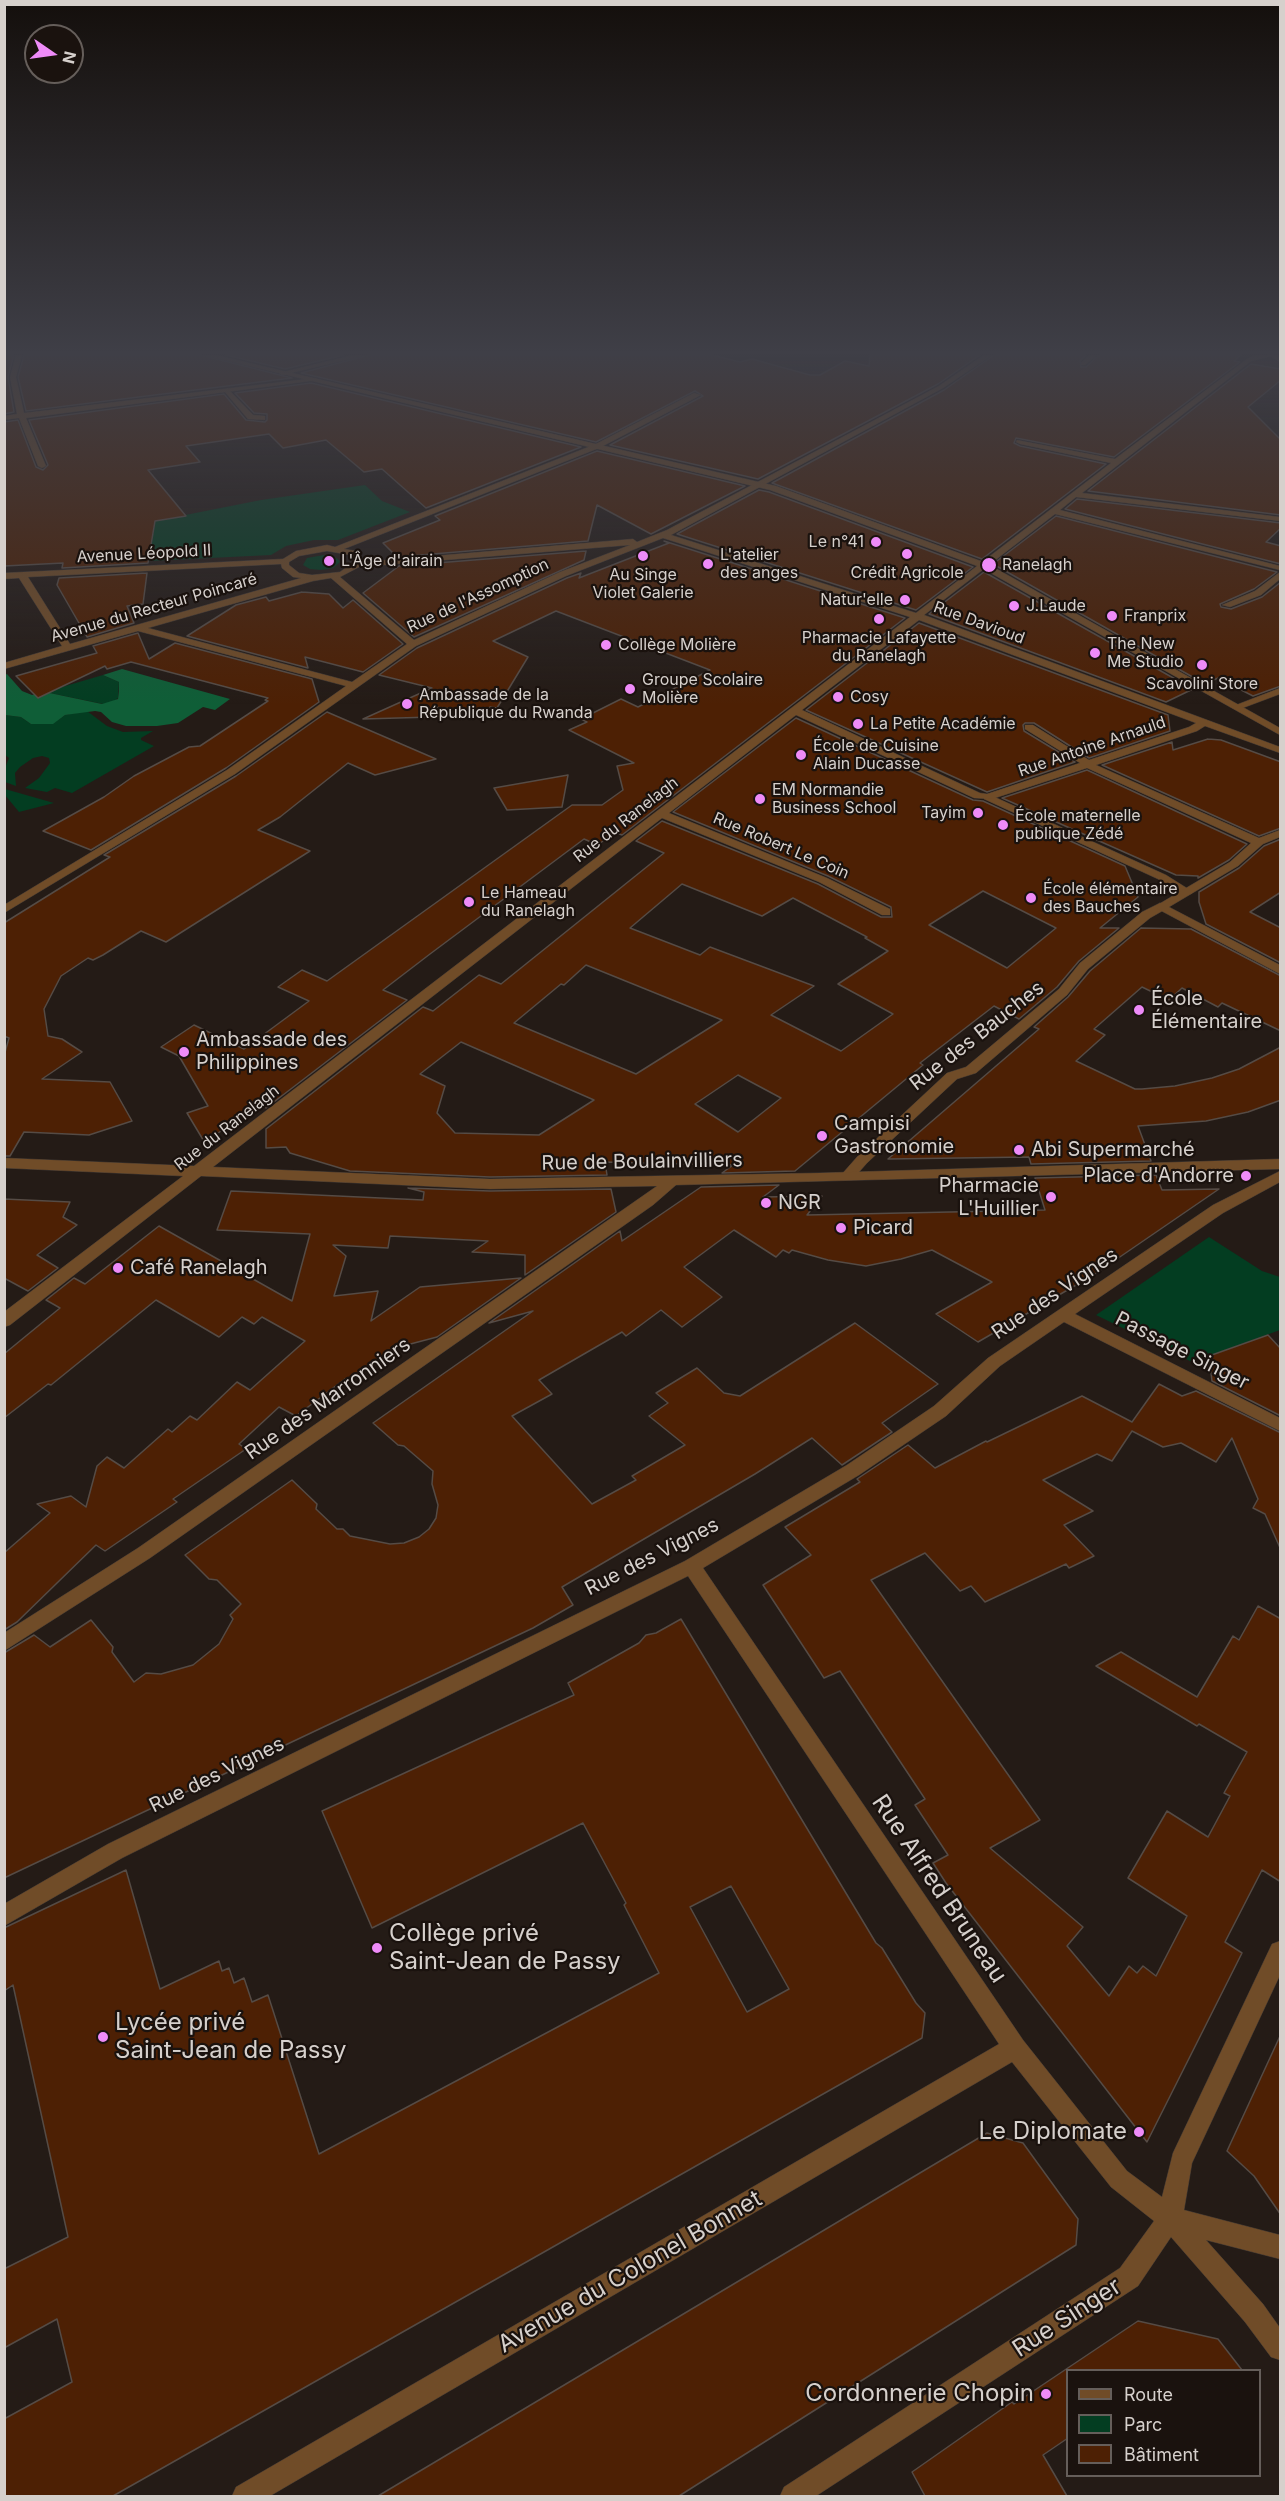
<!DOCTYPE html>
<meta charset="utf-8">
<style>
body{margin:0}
#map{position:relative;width:1285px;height:2501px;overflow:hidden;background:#241b16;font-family:Inter,sans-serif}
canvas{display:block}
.frame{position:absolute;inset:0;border:6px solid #d6d0cc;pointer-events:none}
.legend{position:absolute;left:1066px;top:2369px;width:195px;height:108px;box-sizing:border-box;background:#1a120e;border:2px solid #655e5a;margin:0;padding:8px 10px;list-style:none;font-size:18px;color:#d6d0cc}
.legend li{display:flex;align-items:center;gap:12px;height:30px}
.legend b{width:30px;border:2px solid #655e5a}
.north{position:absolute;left:24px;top:24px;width:60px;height:60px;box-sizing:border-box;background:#1a120e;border:2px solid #655e5a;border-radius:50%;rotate:103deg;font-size:16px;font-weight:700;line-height:24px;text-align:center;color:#d6d0cc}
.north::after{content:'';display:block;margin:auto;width:21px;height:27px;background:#ee8bf8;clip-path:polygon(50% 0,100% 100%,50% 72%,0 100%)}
</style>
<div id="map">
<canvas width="1285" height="2501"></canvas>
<div class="frame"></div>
<ul class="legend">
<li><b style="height:8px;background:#704c28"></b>Route</li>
<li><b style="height:16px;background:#033d21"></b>Parc</li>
<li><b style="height:16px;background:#4d2004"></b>Bâtiment</li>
</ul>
<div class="north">N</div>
</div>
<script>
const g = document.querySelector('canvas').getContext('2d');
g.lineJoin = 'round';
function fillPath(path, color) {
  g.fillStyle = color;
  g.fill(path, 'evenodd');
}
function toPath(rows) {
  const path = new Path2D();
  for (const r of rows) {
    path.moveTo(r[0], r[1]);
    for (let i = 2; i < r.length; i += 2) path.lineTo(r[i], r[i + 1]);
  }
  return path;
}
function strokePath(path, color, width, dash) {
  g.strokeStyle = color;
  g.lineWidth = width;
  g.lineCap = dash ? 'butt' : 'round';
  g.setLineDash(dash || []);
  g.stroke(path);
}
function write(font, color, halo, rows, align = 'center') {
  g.font = font + ' Inter,sans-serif';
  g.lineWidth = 4.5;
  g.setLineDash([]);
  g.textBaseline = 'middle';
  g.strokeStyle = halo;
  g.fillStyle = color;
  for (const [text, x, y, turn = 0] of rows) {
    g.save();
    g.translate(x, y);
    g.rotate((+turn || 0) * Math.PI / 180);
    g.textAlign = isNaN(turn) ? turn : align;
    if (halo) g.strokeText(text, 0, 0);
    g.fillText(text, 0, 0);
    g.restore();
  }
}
fillPath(toPath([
 [365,485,382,501,410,512,338,540,314,540,286,546,271,555,149,561,155,521,261,500],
 [324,555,335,557,340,561,339,563,333,568,321,570,310,569,303,565,307,558],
 [103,675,119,682,118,698,113,702,103,704,45,692],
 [87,711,107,726,123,732,153,731,141,738,141,740,154,746,72,793,55,788,47,792,25,788,39,778,50,763,49,758,42,756,33,758,20,767,15,773,16,786,5,782,5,768,9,758,5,755,5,715,21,717,31,724,52,724,65,715],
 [4,789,5,789,54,803,19,812,5,795],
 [1209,1237,1262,1271,1280,1277,1280,1330,1192,1362,1096,1315]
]), '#033d21');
fillPath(toPath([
 [122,669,230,699,215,710,203,707,178,723,157,726,126,726,112,722,101,712,95,711,65,715,53,724,31,724,21,717,5,715,5,675,7,674,22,691,32,695,45,692,102,704,118,699,119,691,119,682,103,675]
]), '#0f5e37');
const building = toPath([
 [4,355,14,355,8,377,14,412,4,414,4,355],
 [24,355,201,355,292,378,26,411,18,377,24,355],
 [226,355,344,355,285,369,226,355],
 [369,355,712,355,740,362,752,359,810,375,820,375,845,361,869,366,870,355,980,355,938,384,758,479,610,445,703,396,695,391,596,442,301,373,369,355],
 [994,355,1086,355,1080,361,1081,367,1086,367,1099,355,1241,355,1234,361,1240,362,1114,457,1016,438,1014,443,1020,446,1106,464,982,559,772,483,944,390,994,355],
 [1251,364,1281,369,1281,380,1248,407,1281,440,1281,515,1088,491,1251,364],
 [311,383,581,447,426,508,382,469,364,472,326,440,283,448,269,434,186,446,200,462,148,470,186,516,155,521,148,563,62,568,63,563,4,566,4,422,18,420,36,467,43,470,48,465,29,420,224,394,246,420,265,422,267,420,267,414,254,413,235,393,311,383],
 [597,451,745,486,651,534,597,505,588,541,397,557,383,543,440,520,435,516,597,451],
 [759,490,769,492,973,567,916,610,677,534,759,490],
 [1077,499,1281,523,1281,528,1266,542,1281,546,1281,564,1065,509,1077,499],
 [1056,516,1277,572,1254,589,1220,604,1221,607,1231,609,1262,597,1281,582,1281,686,1253,696,1218,678,1205,684,993,564,1056,516],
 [664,541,905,618,622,835,614,832,598,845,584,839,430,954,383,990,407,1000,266,1108,266,1097,205,1143,187,1113,208,1106,179,1056,161,1047,194,1025,244,1049,309,1001,278,987,302,970,327,981,572,805,602,805,623,790,617,766,634,763,569,730,587,722,581,719,621,699,638,707,710,670,556,611,493,641,528,657,497,708,490,707,486,713,435,707,433,717,363,719,432,688,379,675,417,648,567,578,581,573,579,578,669,543,664,541],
 [586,551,584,560,414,637,363,593,399,566,586,551],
 [984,572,1193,689,1166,702,929,614,984,572],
 [147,573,143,604,127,606,134,623,87,637,57,585,59,578,147,573],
 [302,592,329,594,343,608,353,600,403,644,363,672,305,657,308,668,187,636,236,605,266,597,269,601,302,592],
 [919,623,1168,715,1170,731,1089,758,1034,723,1025,723,1023,725,1024,731,1075,762,987,792,806,710,919,623],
 [138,633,149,659,175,643,312,679,319,702,226,768,91,850,43,831,104,797,134,776,189,747,200,746,268,701,265,700,268,698,131,662,107,669,105,666,38,698,16,676,97,653,93,646,138,633],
 [327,712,436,759,375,775,348,763,280,817,258,830,310,851,166,942,141,931,103,955,93,960,88,958,61,976,44,1009,48,1036,62,1039,82,1052,42,1079,110,1082,132,1121,89,1135,24,1132,10,1156,4,1156,4,1056,9,1038,4,1036,4,923,110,857,104,855,236,776,327,712],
 [796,718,973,800,983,801,1125,866,1138,897,1100,928,1119,928,1079,961,1057,987,1019,1019,994,1006,920,1063,923,1065,795,1171,722,1173,733,1165,605,1162,607,1175,490,1177,350,1171,290,1153,286,1147,266,1148,266,1129,423,1007,433,1011,479,975,501,984,664,853,636,841,662,821,818,884,881,917,892,917,891,907,828,876,673,812,796,718],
 [682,884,762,916,793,898,867,937,865,938,888,951,838,984,893,1014,841,1051,771,1015,814,986,710,947,700,955,630,928,682,884],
 [983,891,1056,928,1007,968,929,925,983,891],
 [586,965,722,1020,636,1074,514,1023,561,984,564,985,586,965],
 [461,1042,594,1100,539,1135,455,1133,437,1113,445,1086,420,1074,461,1042],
 [738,1075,781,1098,738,1132,695,1104,738,1075],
 [1208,739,1221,740,1281,762,1281,828,1259,836,1102,765,1172,742,1173,750,1208,739],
 [1087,770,1247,844,1229,860,1198,878,1198,876,1176,875,1002,798,1087,770],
 [568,775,562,807,507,810,494,788,568,775],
 [1281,839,1281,892,1250,912,1281,928,1281,963,1206,924,1199,902,1199,892,1239,868,1264,846,1281,839],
 [1141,928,1191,929,1281,976,1281,1031,1222,1003,1218,1007,1182,988,1169,1000,1142,987,1094,1029,1105,1035,1076,1061,1135,1089,1142,1089,1175,1086,1212,1078,1239,1069,1281,1047,1281,1100,1248,1112,1206,1121,1138,1126,1151,1161,1031,1164,1029,1157,888,1159,1039,1029,1034,1027,1068,997,1090,971,1141,928],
 [1156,1175,1162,1190,1219,1189,1095,1274,978,1342,936,1314,992,1282,932,1250,901,1259,866,1266,828,1260,792,1250,789,1253,783,1250,776,1257,734,1230,684,1267,722,1297,682,1327,661,1310,626,1336,622,1332,539,1380,552,1394,512,1416,592,1504,636,1480,632,1476,685,1445,649,1416,668,1403,656,1393,697,1368,724,1393,740,1396,855,1323,938,1384,882,1423,892,1432,842,1465,812,1438,755,1474,562,1587,573,1605,533,1628,4,1878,4,1653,34,1635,50,1647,91,1620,113,1647,112,1652,134,1682,146,1673,161,1674,193,1665,219,1644,233,1619,230,1615,241,1604,217,1580,209,1579,185,1555,292,1480,317,1504,316,1509,337,1529,343,1529,350,1536,390,1544,404,1543,419,1537,429,1529,436,1518,438,1505,432,1484,433,1471,404,1446,398,1445,373,1423,533,1311,489,1323,620,1231,622,1241,701,1187,779,1185,763,1197,822,1196,807,1215,1045,1210,1035,1178,1156,1175],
 [408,1188,490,1191,611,1189,616,1212,525,1275,525,1255,472,1252,488,1241,390,1236,388,1248,333,1245,346,1256,334,1296,378,1291,371,1321,420,1287,521,1278,437,1337,399,1347,361,1373,348,1381,345,1379,296,1416,279,1407,239,1444,246,1449,173,1499,177,1502,105,1551,96,1545,17,1622,4,1630,4,1553,50,1513,37,1504,71,1496,86,1507,97,1466,107,1457,124,1468,168,1429,172,1432,190,1416,197,1420,237,1382,250,1390,305,1341,262,1317,254,1324,242,1317,219,1337,156,1300,51,1385,48,1384,4,1418,4,1354,60,1308,46,1300,74,1278,85,1284,159,1226,292,1301,310,1234,217,1230,231,1191,423,1200,424,1192,408,1188],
 [4,1199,70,1202,63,1217,77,1225,37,1255,58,1268,28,1291,4,1278,4,1199],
 [1268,1335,1281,1349,1281,1416,1212,1381,1209,1356,1268,1335],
 [1159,1384,1182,1396,1196,1391,1281,1433,1281,1550,1265,1514,1253,1508,1258,1499,1232,1438,1216,1462,1181,1443,1163,1447,1132,1431,1112,1461,1097,1454,1043,1480,1093,1511,1064,1525,1094,1556,1069,1568,1066,1564,985,1602,971,1586,960,1591,925,1553,871,1580,1040,1820,990,1848,1083,1927,1067,1946,1109,1996,1129,1966,1137,1973,1143,1966,1156,1976,1187,1916,1128,1878,1167,1811,1208,1837,1230,1796,1224,1793,1247,1752,1199,1724,1197,1726,1096,1666,1121,1652,1197,1697,1233,1636,1239,1640,1258,1606,1281,1619,1281,1882,1262,1870,1225,1942,1242,1953,1147,2142,946,1883,933,1863,948,1855,915,1805,925,1799,840,1671,824,1678,763,1585,811,1555,785,1527,860,1482,857,1479,908,1445,935,1468,986,1441,987,1442,1082,1396,1132,1422,1159,1384],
 [681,1619,876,1943,882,1948,916,2003,925,2013,922,2038,113,2496,4,2496,4,2419,72,2382,57,2319,4,2348,4,2269,68,2237,13,1985,4,1991,4,1928,126,1870,160,1989,219,1961,222,1971,229,1968,234,1983,244,1978,252,2002,268,1995,319,2154,659,1973,624,1905,626,1903,583,1823,372,1928,322,1811,574,1695,568,1683,639,1643,646,1635,656,1633,681,1619],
 [731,1886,789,1989,747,2012,690,1907,731,1886],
 [1281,2034,1281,2215,1254,2176,1227,2151,1281,2034],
 [987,2133,1023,2143,1078,2219,1076,2245,679,2496,378,2496,987,2133],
 [1138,2321,1218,2339,1242,2370,1068,2370,1068,2438,1043,2455,1067,2496,925,2496,912,2472,1012,2402,1014,2404,1138,2321]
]);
fillPath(building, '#4d2004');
strokePath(building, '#554b45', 1.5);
const pedestrian = toPath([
 [1090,355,1097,355,1085,365,1081,365,1081,363,1090,355],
 [225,390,229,390,253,415,265,416,265,420,248,419,225,392,225,390],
 [694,393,701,395,599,448,592,446,694,393],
 [988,794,1166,875,1193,892,1191,894,1183,894,1158,879,984,799,984,795,988,794],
 [1160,903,1166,907,1164,910,1150,918,1088,969,1067,995,976,1073,957,1079,867,1163,852,1180,842,1180,840,1177,842,1174,857,1157,947,1073,966,1067,1059,989,1080,963,1142,912,1160,903]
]);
const minor = toPath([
 [16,355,22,355,16,377,24,413,315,378,318,380,26,418,46,466,42,468,38,466,19,418,4,420,4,416,17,414,10,377,16,355],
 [354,355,367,355,282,375,279,373,354,355],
 [984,355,992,355,943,388,671,535,916,613,1111,463,1020,444,1016,442,1017,440,1115,459,1247,359,1255,355,1275,355,1251,361,1082,493,1280,517,1280,521,1076,497,1060,510,1280,566,1280,570,1055,514,924,615,1280,747,1280,753,1205,726,1197,731,1096,765,1259,838,1280,830,1280,837,1263,844,1238,866,1169,907,1280,965,1280,974,1154,907,1230,862,1251,843,1087,768,992,799,974,798,796,715,669,813,827,878,890,909,890,915,882,915,819,882,662,818,213,1167,490,1179,819,1173,1280,1159,1280,1169,676,1185,653,1205,150,1558,4,1651,4,1633,138,1548,657,1186,490,1189,201,1176,10,1325,4,1327,4,1312,183,1176,4,1168,4,1158,194,1166,910,617,663,538,566,576,416,646,235,774,4,913,4,905,227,770,346,686,138,631,4,669,4,663,62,646,19,578,4,579,4,573,283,559,296,551,327,545,335,547,596,444,600,446,599,448,344,549,356,551,363,562,633,539,637,542,667,530,939,386,984,355],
 [630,545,560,572,414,640,340,577,359,567,630,545],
 [327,551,350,555,355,561,340,572,312,575,299,573,289,565,289,562,299,556,327,551],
 [281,564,282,568,293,577,301,578,70,644,28,577,281,564],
 [331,578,407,644,352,682,148,628,313,581,331,578],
 [919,620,1196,723,1189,727,1089,760,1033,725,1025,725,1025,729,1080,763,987,794,980,793,802,710,919,620],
 [1280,572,1280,579,1261,595,1230,607,1222,605,1255,591,1280,572],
 [1280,688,1280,694,1240,709,1231,707,1280,688],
 [1280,1171,1280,1182,1223,1213,1075,1314,1280,1418,1280,1431,1064,1322,1000,1366,946,1416,859,1475,703,1568,1023,2040,1127,2171,1162,2197,1173,2153,1272,1944,1280,1941,1280,1975,1192,2163,1184,2210,1280,2235,1280,2259,1206,2240,1263,2304,1280,2328,1280,2360,1271,2357,1245,2322,1171,2237,1138,2286,816,2496,780,2496,784,2487,1120,2268,1154,2221,1111,2187,1012,2062,270,2496,232,2496,236,2487,999,2044,688,1576,122,1858,4,1926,4,1904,108,1844,685,1561,847,1465,934,1406,988,1358,1213,1205,1280,1171]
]);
const tertiary = toPath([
 [203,355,215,355,776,486,986,563,1280,728,1280,735,980,567,770,490,203,355],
 [1269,355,1277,355,1280,357,1280,362,1269,355]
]);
strokePath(pedestrian, '#403833', 1);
strokePath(minor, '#403833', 1);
strokePath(tertiary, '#403833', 1);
fillPath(pedestrian, '#704c28');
fillPath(minor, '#704c28');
fillPath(tertiary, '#704c28');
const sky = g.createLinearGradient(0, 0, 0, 705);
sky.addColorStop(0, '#140f0c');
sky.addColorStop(0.5, '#3f3f47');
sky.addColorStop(1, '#3f3f4700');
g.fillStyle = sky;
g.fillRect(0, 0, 1285, 705);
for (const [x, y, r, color] of [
 [876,542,6,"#ee8bf8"],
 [907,554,6,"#ee8bf8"],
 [643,556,6,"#ee8bf8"],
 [329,561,6,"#ee8bf8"],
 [708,564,6,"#ee8bf8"],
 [989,565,8,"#ee8bf8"],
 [905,600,6,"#ee8bf8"],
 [1014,606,6,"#ee8bf8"],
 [1112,616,6,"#ee8bf8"],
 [879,619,6,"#ee8bf8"],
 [606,645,6,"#ee8bf8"],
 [1095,653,6,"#ee8bf8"],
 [1202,665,6,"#ee8bf8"],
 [630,689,6,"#ee8bf8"],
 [838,697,6,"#ee8bf8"],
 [407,704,6,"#ee8bf8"],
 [858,724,6,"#ee8bf8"],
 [801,755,6,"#ee8bf8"],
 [760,799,6,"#ee8bf8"],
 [978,813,6,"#ee8bf8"],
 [1003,825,6,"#ee8bf8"],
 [1031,898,6,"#ee8bf8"],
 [469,902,6,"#ee8bf8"],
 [1139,1010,6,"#ee8bf8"],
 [184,1052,6,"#ee8bf8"],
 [822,1136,6,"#ee8bf8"],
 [1019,1150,6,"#ee8bf8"],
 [1246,1176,6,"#ee8bf8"],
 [1051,1197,6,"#ee8bf8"],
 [766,1203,6,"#ee8bf8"],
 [841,1228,6,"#ee8bf8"],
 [118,1268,6,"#ee8bf8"],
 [377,1948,6,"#ee8bf8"],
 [103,2037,6,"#ee8bf8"],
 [1139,2132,6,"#ee8bf8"],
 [1046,2394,6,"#ee8bf8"]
]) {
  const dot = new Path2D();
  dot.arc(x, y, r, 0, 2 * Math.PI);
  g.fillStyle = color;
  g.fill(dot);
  strokePath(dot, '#1a120e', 2);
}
write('16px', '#d6d0cc', '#1a120e', [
 ["Le n°41",864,542,"right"],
 ["L'atelier",720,555],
 ["des anges",720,573],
 ["L'Âge d'airain",341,561],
 ["Ranelagh",1002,565],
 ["Crédit Agricole",907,573,"center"],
 ["Au Singe",643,575,"center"],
 ["Violet Galerie",643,593,"center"],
 ["Natur'elle",893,600,"right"],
 ["J.Laude",1026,606],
 ["Franprix",1124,616],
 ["Pharmacie Lafayette",879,638,"center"],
 ["du Ranelagh",879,656,"center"],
 ["The New",1107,644],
 ["Me Studio",1107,662],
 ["Collège Molière",618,645],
 ["Groupe Scolaire",642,680],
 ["Molière",642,698],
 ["Scavolini Store",1202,684,"center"],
 ["Ambassade de la",419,695],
 ["République du Rwanda",419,713],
 ["Cosy",850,697],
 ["La Petite Académie",870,724],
 ["École de Cuisine",813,746],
 ["Alain Ducasse",813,764],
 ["EM Normandie",772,790],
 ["Business School",772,808],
 ["Tayim",966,813,"right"],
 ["École maternelle",1015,816],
 ["publique Zédé",1015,834],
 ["École élémentaire",1043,889],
 ["des Bauches",1043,907],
 ["Le Hameau",481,893],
 ["du Ranelagh",481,911]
], 'left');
write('16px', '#d6d0cc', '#1a120e', [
 ["Avenue Léopold II",144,554,-3],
 ["Rue de l'Assomption",478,596,-25],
 ["Avenue du Recteur Poincaré",154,608,-16],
 ["Rue Davioud",979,623,20],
 ["Rue Antoine Arnauld",1092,747,-19],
 ["Rue du Ranelagh",626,820,-38],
 ["Rue Robert Le Coin",781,846,23],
 ["Rue du Ranelagh",227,1128,-38]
]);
write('20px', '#d6d0cc', '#1a120e', [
 ["École",1151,999],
 ["Élémentaire",1151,1022],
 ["Ambassade des",196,1040],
 ["Philippines",196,1063],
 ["Campisi",834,1124],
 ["Gastronomie",834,1147],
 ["Abi Supermarché",1031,1150],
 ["Place d'Andorre",1234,1176,"right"],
 ["Pharmacie",1039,1186,"right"],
 ["L'Huillier",1039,1209,"right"],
 ["NGR",778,1203],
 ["Picard",853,1228],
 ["Café Ranelagh",130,1268]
], 'left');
write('20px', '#d6d0cc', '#1a120e', [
 ["Rue des Bauches",977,1036,-38],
 ["Rue de Boulainvilliers",642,1162,-1],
 ["Rue des Vignes",1055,1294,-34],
 ["Passage Singer",1182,1351,27],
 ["Rue des Marronniers",328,1399,-35],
 ["Rue des Vignes",652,1557,-27],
 ["Rue des Vignes",217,1775,-26]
]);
write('24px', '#d6d0cc', '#1a120e', [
 ["Rue Alfred Bruneau",939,1889,56],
 ["Avenue du Colonel Bonnet",630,2272,-30],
 ["Rue Singer",1067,2318,-33]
]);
write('24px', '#d6d0cc', '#1a120e', [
 ["Collège privé",389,1934],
 ["Saint-Jean de Passy",389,1962],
 ["Lycée privé",115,2023],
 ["Saint-Jean de Passy",115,2051],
 ["Le Diplomate",1127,2132,"right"],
 ["Cordonnerie Chopin",1034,2394,"right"]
], 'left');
</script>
